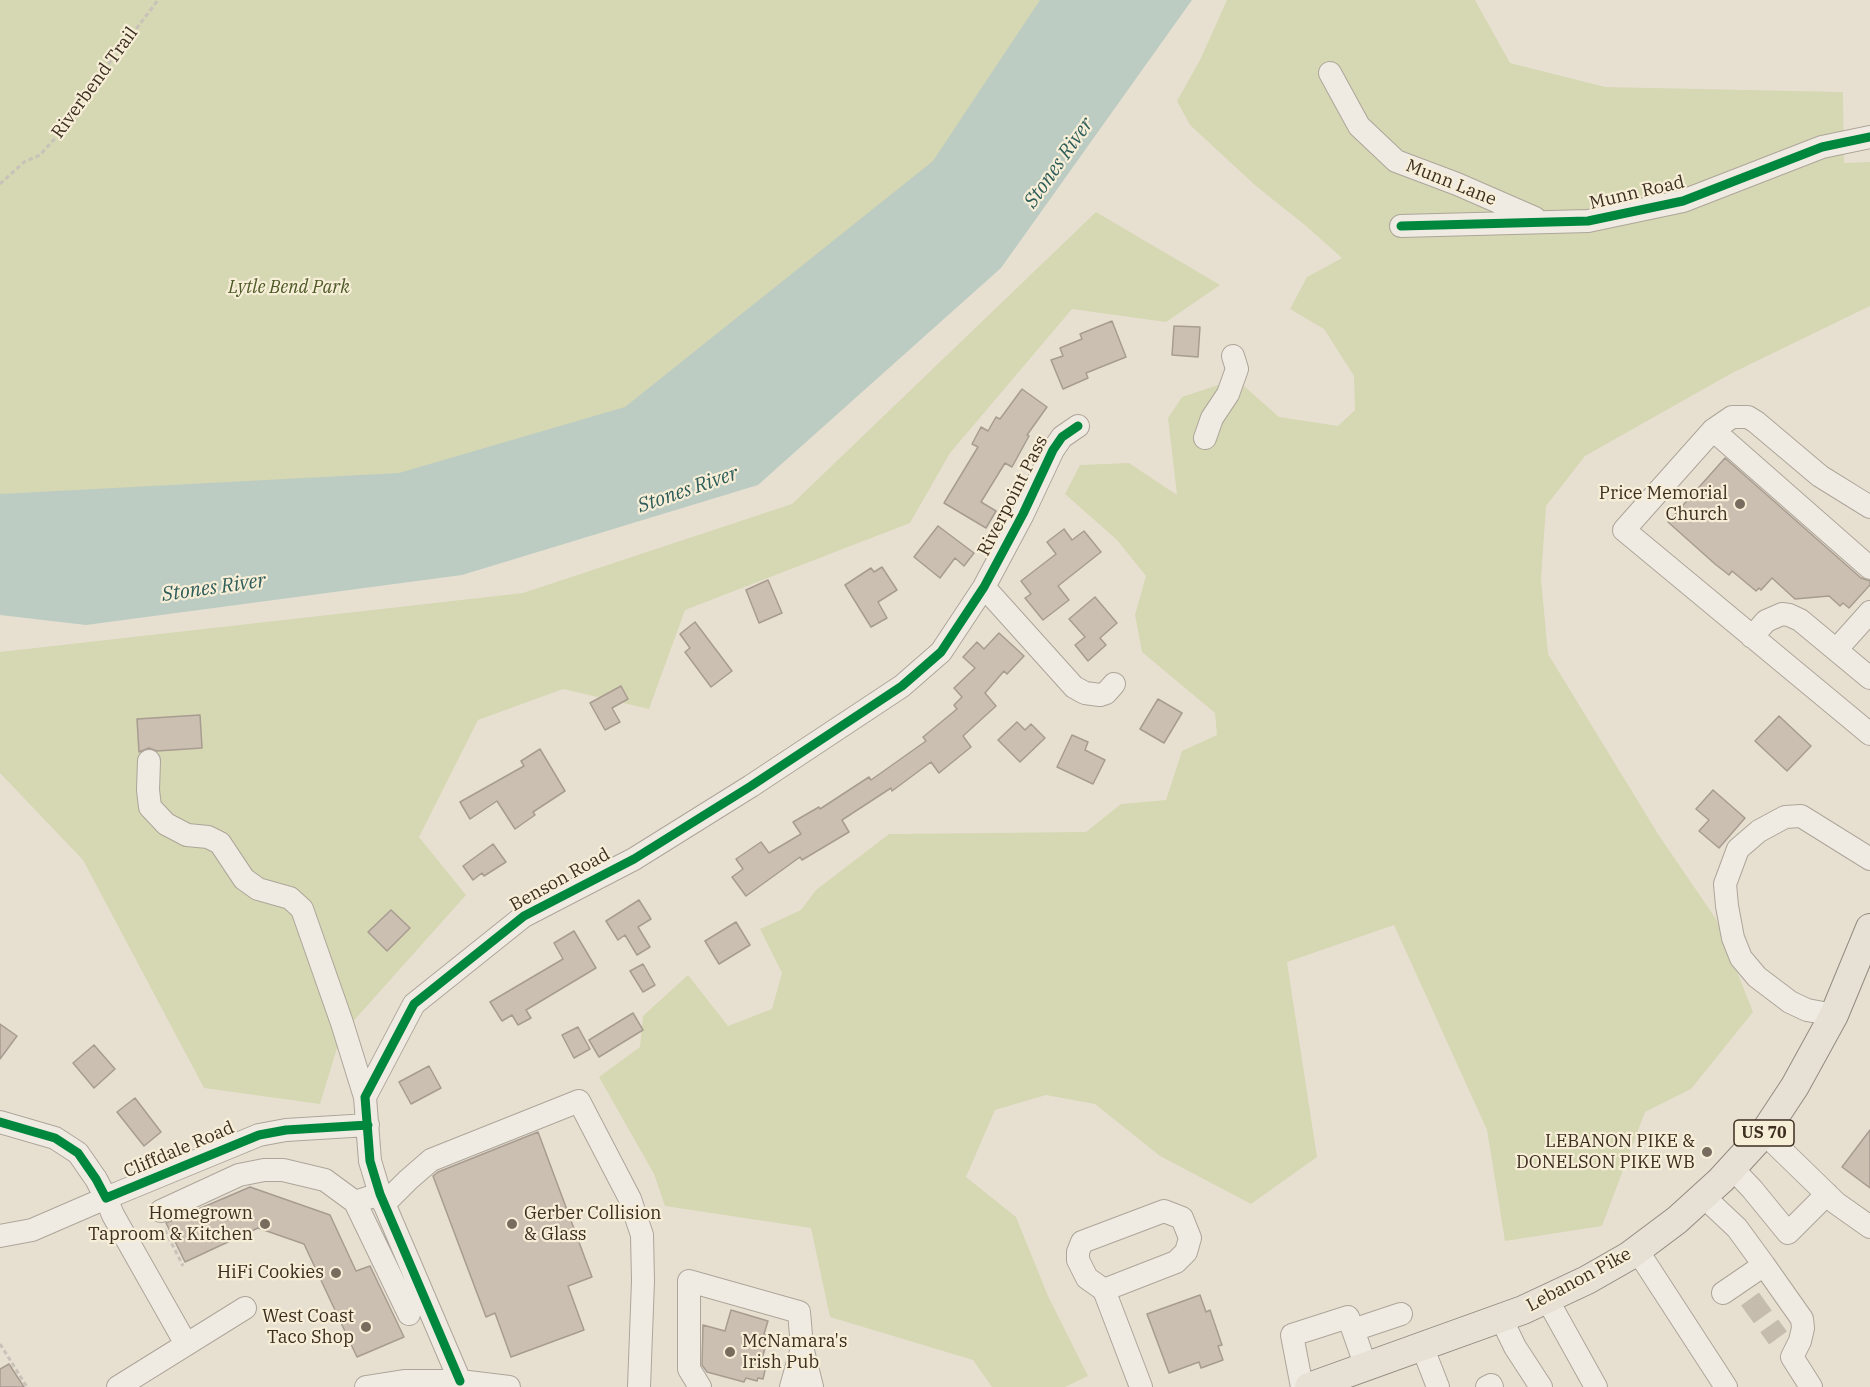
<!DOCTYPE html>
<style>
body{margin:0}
canvas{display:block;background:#e7e0d1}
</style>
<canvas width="1870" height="1387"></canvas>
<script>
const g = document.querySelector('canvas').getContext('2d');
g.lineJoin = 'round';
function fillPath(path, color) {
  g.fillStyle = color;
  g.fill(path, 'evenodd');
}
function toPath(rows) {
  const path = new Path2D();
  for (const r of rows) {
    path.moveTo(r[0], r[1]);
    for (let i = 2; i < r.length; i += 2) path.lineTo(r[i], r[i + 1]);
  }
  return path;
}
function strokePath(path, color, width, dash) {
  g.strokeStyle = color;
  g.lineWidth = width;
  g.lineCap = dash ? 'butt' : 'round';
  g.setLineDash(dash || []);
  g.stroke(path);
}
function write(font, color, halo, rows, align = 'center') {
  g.font = font + ' "IBM Plex Serif",serif';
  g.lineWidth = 4.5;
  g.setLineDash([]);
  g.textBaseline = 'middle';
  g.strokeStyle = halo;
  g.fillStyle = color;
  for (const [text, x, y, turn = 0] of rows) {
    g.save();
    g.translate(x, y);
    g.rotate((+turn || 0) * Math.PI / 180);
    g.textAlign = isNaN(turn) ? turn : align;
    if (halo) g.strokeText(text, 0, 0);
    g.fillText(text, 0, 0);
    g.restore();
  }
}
fillPath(toPath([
 [0,0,1174,0,763,465,0,585],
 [1227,0,1475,0,1510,63,1605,87,1843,92,1844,163,1870,162,1870,306,1732,373,1585,456,1546,506,1541,579,1548,654,1658,834,1716,919,1753,1012,1691,1089,1645,1112,1602,1226,1505,1241,1487,1130,1394,925,1287,962,1317,1157,1251,1204,1160,1156,1095,1104,1046,1095,995,1110,966,1177,1016,1217,1048,1296,1088,1376,1065,1387,992,1387,973,1360,830,1317,811,1228,665,1206,654,1174,599,1077,640,1047,643,1016,688,975,728,1026,772,1009,782,973,760,929,801,910,816,890,889,834,1086,832,1121,804,1166,800,1182,751,1217,735,1215,713,1142,652,1135,615,1146,576,1117,540,1065,494,1080,465,1129,463,1177,495,1168,418,1182,397,1236,379,1279,417,1338,426,1355,410,1354,376,1324,329,1290,309,1307,277,1342,258,1306,226,1256,186,1190,125,1177,101,1200,60],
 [1096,212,1220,285,1166,322,1072,309,950,453,910,523,685,610,649,709,563,689,478,720,419,837,466,895,341,1035,320,1104,204,1088,83,860,0,773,0,652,523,593,792,504]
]), '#d6d7b3');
fillPath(toPath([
 [1040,0,1192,0,1001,268,758,485,462,575,86,625,0,615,0,494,399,473,625,407,933,161]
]), '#bcccc2');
const building = toPath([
 [1112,321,1126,357,1086,373,1088,378,1063,389,1051,360,1063,356,1060,348,1082,339,1080,334,1112,321],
 [1174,326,1200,327,1198,357,1172,355,1174,326],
 [1022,389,1047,407,1027,435,1029,436,1012,467,1005,463,981,502,996,511,986,528,944,503,978,447,972,444,981,427,988,431,996,417,1000,419,1022,389],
 [1725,458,1861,578,1870,581,1870,585,1849,608,1843,603,1840,606,1829,596,1795,599,1772,578,1761,590,1759,588,1756,591,1732,571,1729,575,1715,564,1668,522,1725,458],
 [938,526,974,553,964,566,955,558,940,578,914,557,938,526],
 [1064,529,1072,540,1084,531,1101,552,1058,586,1069,600,1043,620,1025,598,1031,594,1021,581,1056,554,1047,542,1064,529],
 [882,567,897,590,878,602,887,618,871,627,845,585,871,568,874,572,882,567],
 [768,580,782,613,759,623,746,590,768,580],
 [1095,597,1117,623,1100,638,1106,645,1088,661,1075,645,1085,637,1069,619,1095,597],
 [695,622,732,671,711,687,685,652,690,648,680,634,695,622],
 [999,633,1024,656,1007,674,1004,671,985,693,996,706,963,736,971,747,939,773,931,762,892,791,891,788,842,820,849,832,802,860,800,857,746,896,732,877,743,869,736,859,761,842,769,853,801,834,793,822,819,807,820,809,869,777,871,780,926,741,923,737,957,709,954,705,962,697,954,688,975,668,963,657,977,642,984,649,999,633],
 [621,686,628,699,612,708,620,722,605,730,590,703,621,686],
 [1158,699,1182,713,1164,743,1140,729,1158,699],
 [200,715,202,748,157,751,149,748,139,752,137,719,200,715],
 [1779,716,1811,746,1787,771,1755,741,1779,716],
 [1017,722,1025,730,1031,724,1045,738,1020,762,998,740,1017,722],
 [1072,735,1088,742,1085,750,1105,760,1093,784,1057,767,1072,735],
 [540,749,565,791,533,812,535,815,515,829,497,801,470,819,460,802,524,766,521,761,540,749],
 [1713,790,1745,818,1719,848,1699,831,1709,820,1696,809,1713,790],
 [493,844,506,862,484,876,482,873,473,880,463,866,493,844],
 [639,900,651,919,638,927,650,947,637,955,625,935,618,940,606,921,639,900],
 [391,910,410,928,387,951,368,932,391,910],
 [736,922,750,945,719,964,705,941,736,922],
 [574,931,596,968,526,1010,531,1018,518,1025,512,1015,502,1021,490,1002,563,959,554,943,574,931],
 [643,964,655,985,643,992,630,971,643,964],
 [633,1013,643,1030,599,1057,589,1040,633,1013],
 [0,1024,17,1036,0,1059,0,1024],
 [578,1027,590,1049,574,1058,562,1035,578,1027],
 [94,1045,115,1069,94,1088,73,1063,94,1045],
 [429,1066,441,1088,411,1104,399,1082,429,1066],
 [135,1098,161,1132,144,1146,117,1112,135,1098],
 [1870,1130,1870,1188,1842,1167,1870,1130],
 [538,1132,592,1277,568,1286,584,1330,511,1357,495,1313,486,1317,433,1176,438,1172,538,1132],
 [250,1187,330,1215,356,1271,370,1266,404,1337,357,1357,304,1244,258,1228,185,1262,166,1223,250,1187],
 [1200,1295,1206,1312,1210,1310,1222,1345,1218,1346,1223,1360,1201,1368,1199,1362,1169,1373,1147,1314,1200,1295],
 [731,1310,768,1321,764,1334,766,1335,764,1343,766,1343,762,1360,767,1362,763,1379,758,1378,757,1381,746,1378,744,1382,707,1372,702,1365,703,1325,725,1331,731,1310],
 [9,1364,24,1387,0,1387,0,1369,9,1364]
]);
fillPath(building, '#cbbfb2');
strokePath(building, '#a89c90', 1.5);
strokePath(toPath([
 [1750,1299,1778,1338]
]), '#c5bcae', 22, [22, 11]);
const minor = toPath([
 [1330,73,1359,126,1396,161,1457,184,1535,218],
 [1401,226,1588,221,1683,201,1822,147,1870,137],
 [1713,430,1732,417,1748,417,1756,422,1820,476,1870,507],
 [1205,438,1212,418,1228,394,1237,369,1233,356],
 [1870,568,1713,430,1624,530,1870,734],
 [984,587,1074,687,1085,693,1100,695,1106,693,1114,684],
 [1752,637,1766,621,1782,614,1789,615,1800,620,1870,678],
 [1836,650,1870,612],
 [149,761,148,790,150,807,166,824,187,835,208,837,220,843,244,879,258,889,290,898,302,909,342,1023,365,1097],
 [1834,1015,1807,1010,1790,1002,1757,977,1741,958,1733,938,1727,906,1725,884,1738,849,1759,831,1785,817,1801,816,1870,859],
 [0,1122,55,1138,78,1153,96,1179,106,1198,259,1135,286,1130,368,1125],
 [1764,1133,1836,1203,1870,1227],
 [1732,1168,1752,1189,1788,1233,1827,1194],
 [1703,1196,1737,1228,1764,1265,1723,1293],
 [355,1202,409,1314],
 [384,1204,408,1180,431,1160,579,1101,630,1199,642,1235,643,1281,639,1387],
 [161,1211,239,1175,264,1170,283,1170,325,1180,355,1202,380,1194],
 [0,1236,32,1230,106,1198,113,1215,186,1344],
 [1637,1250,1726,1387],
 [1764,1265,1802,1319,1803,1328,1800,1341,1792,1357,1811,1387],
 [1104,1290,1176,1262,1186,1252,1190,1238,1182,1218,1164,1211,1082,1242,1078,1252,1078,1260,1087,1278,1104,1290,1141,1387],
 [1547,1299,1596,1387],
 [1501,1318,1515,1347,1541,1387],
 [1353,1330,1366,1367],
 [1422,1346,1438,1387],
 [460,1381,380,1194,370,1161,365,1097,414,1004,524,916,634,859,751,786,902,686,941,652,984,587,1023,514,1053,450,1062,437,1078,426],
 [118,1387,245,1308],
 [366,1387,404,1381,460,1381,509,1387],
 [700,1387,689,1369,689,1281,799,1312,802,1347,812,1387],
 [791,1387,802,1348],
 [1302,1387,1292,1335,1348,1317,1353,1330,1401,1314],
 [1487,1387,1491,1385,1492,1387]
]);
const major = toPath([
 [1309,1387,1523,1310,1587,1280,1629,1256,1677,1220,1721,1180,1764,1133,1795,1086,1834,1015,1870,928]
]);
strokePath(minor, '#ada599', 24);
strokePath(major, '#928b80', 30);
strokePath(toPath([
 [0,184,24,162,40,155,75,116,94,78,115,57,158,0],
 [165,1230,183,1266],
 [0,1344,27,1387]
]), '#c8c2b9', 3, [4.5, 3]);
strokePath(minor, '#efebe3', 22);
strokePath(major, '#e6e1d4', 28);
strokePath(toPath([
 [1401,226,1588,221,1683,201,1822,147,1870,137],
 [0,1122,55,1138,78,1153,96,1179,106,1198,259,1135,286,1130,368,1125],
 [460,1381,380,1194,370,1161,365,1097,414,1004,524,916,634,859,751,786,902,686,941,652,984,587,1023,514,1053,450,1062,437,1078,426]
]), '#00873e', 9);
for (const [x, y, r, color] of [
 [1740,504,6,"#786c5e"],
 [1707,1152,6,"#786c5e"],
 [265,1224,6,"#786c5e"],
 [512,1224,6,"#786c5e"],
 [336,1273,6,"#786c5e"],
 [366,1327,6,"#786c5e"],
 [730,1352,6,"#786c5e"]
]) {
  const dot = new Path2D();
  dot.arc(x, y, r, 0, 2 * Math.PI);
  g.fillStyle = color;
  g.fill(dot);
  strokePath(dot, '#f7eed8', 2);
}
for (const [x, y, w] of [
 [1764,1133,60]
]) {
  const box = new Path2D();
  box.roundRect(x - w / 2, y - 13, w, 26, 4.5);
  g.fillStyle = '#f7eed8';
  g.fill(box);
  strokePath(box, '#3d2e20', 1.5);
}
write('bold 16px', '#3d2e20', null, [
 ["US 70",1764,1133]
]);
write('18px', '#3d2e20', '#f7eed8', [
 ["Riverbend Trail",95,83,-54],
 ["Munn Lane",1451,183,22],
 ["Munn Road",1637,193,-13],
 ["Riverpoint Pass",1013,496,-63],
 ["Benson Road",560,880,-29],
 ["Cliffdale Road",179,1150,-23],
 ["Lebanon Pike",1579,1280,-28]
]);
write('italic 18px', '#4d5a26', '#f7eed8', [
 ["Lytle Bend Park",289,288]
]);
write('18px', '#3d2e20', '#f7eed8', [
 ["Price Memorial",1728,494],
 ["Church",1728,515],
 ["LEBANON PIKE &",1695,1142],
 ["DONELSON PIKE WB",1695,1163],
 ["Homegrown",253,1214],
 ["Taproom & Kitchen",253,1235],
 ["Gerber Collision",524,1214,"left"],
 ["& Glass",524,1235,"left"],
 ["HiFi Cookies",324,1273],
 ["West Coast",354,1317],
 ["Taco Shop",354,1338],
 ["McNamara's",742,1342,"left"],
 ["Irish Pub",742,1363,"left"]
], 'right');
write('italic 20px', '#2f5d5a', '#f7eed8', [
 ["Stones River",1059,163,-55],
 ["Stones River",688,490,-19],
 ["Stones River",214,588,-8]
]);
</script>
